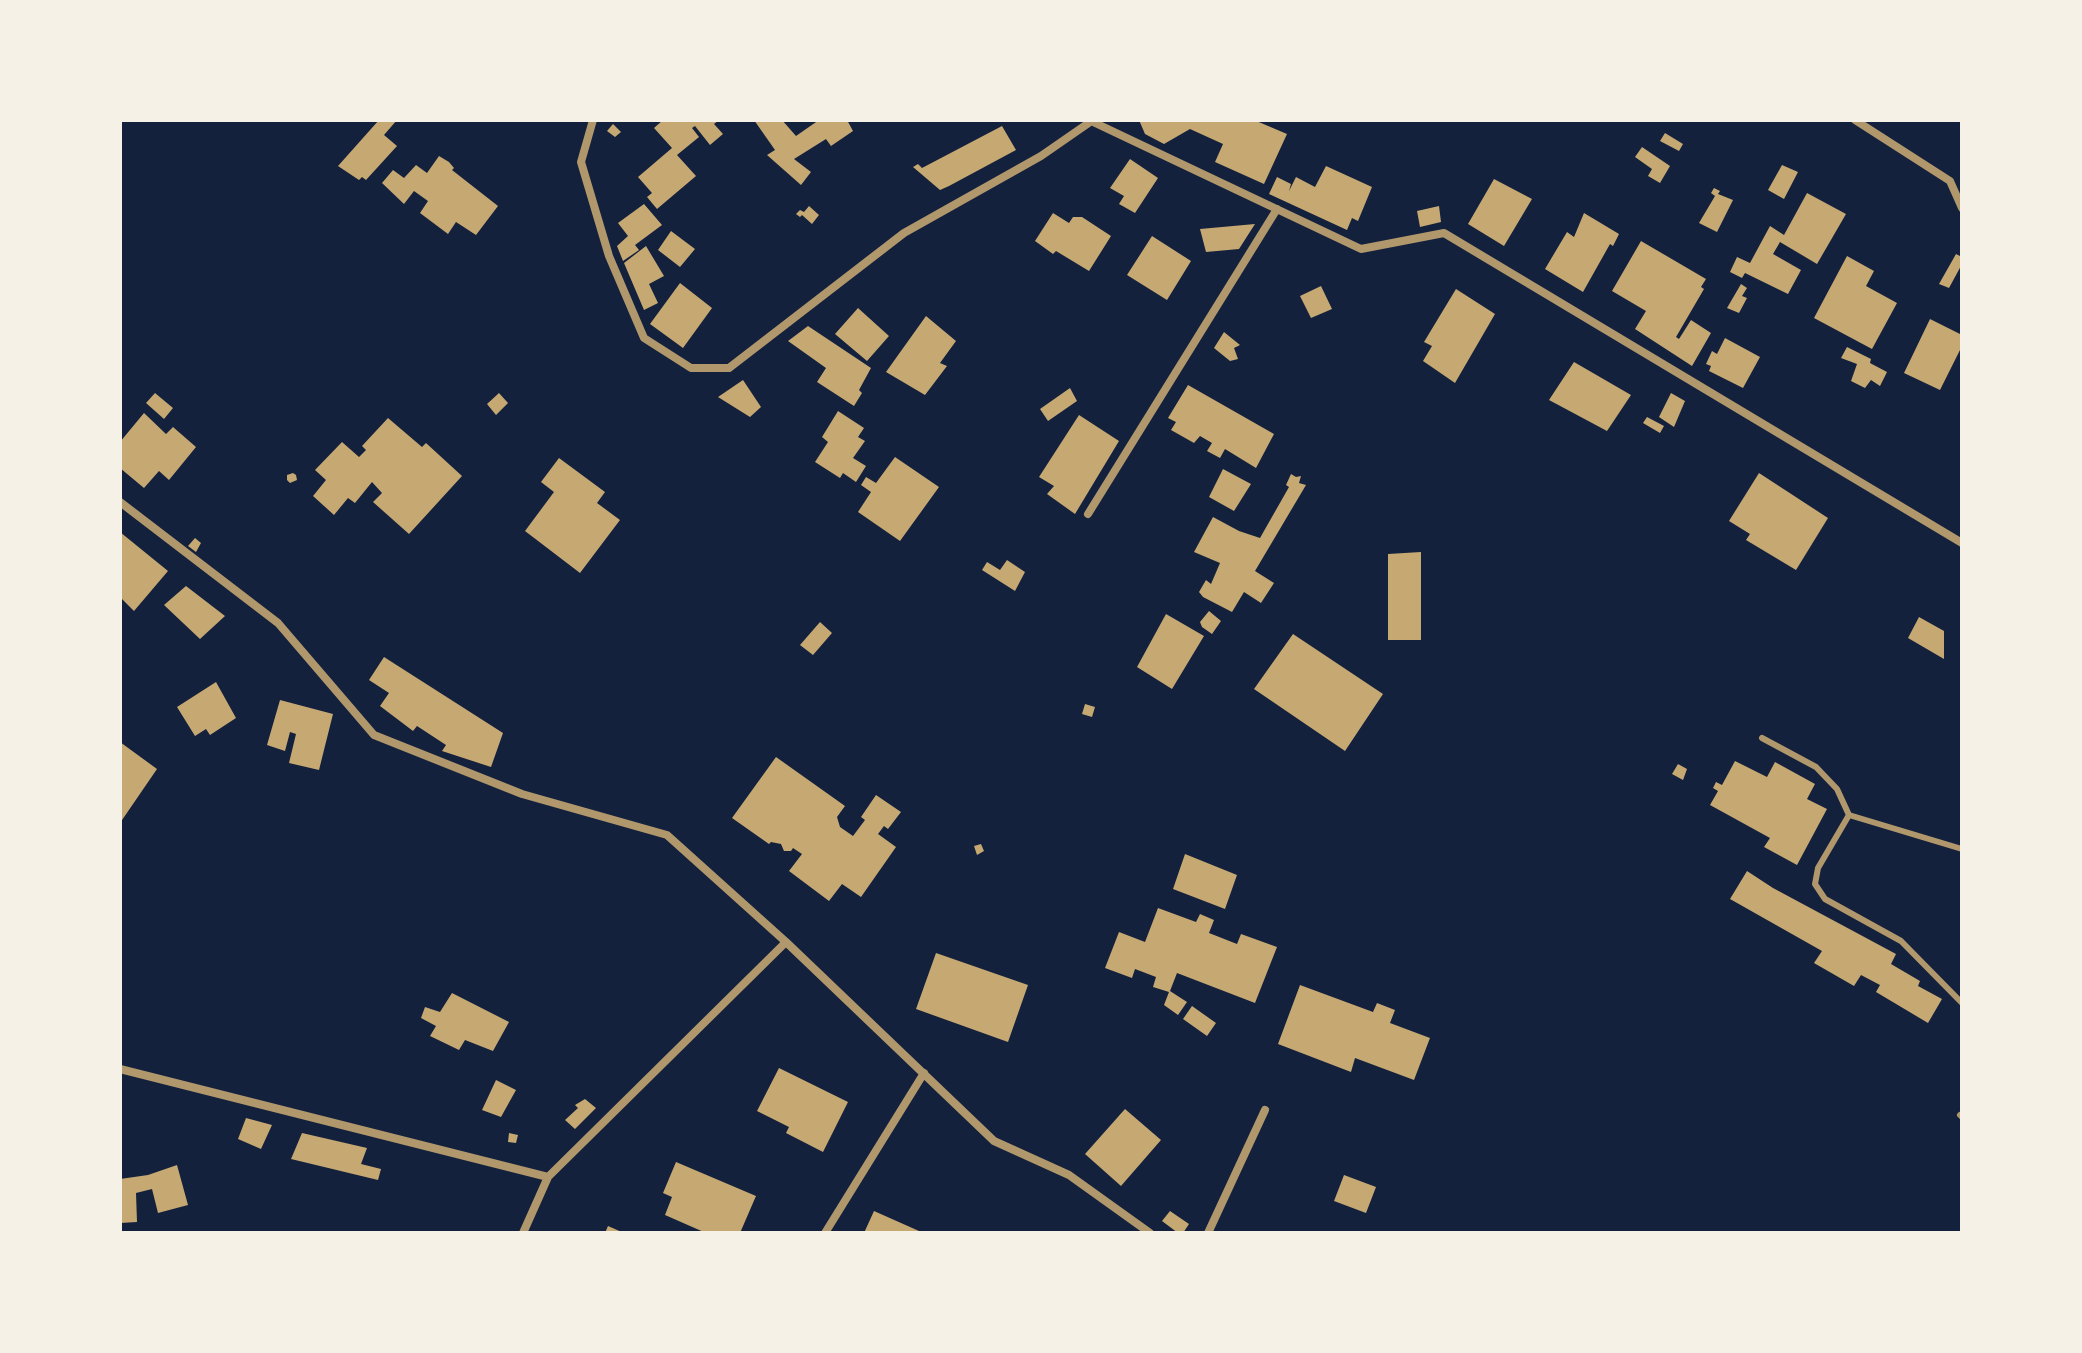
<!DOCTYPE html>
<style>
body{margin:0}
#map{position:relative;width:2082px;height:1353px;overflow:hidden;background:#14213d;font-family:Quicksand,sans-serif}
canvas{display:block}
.frame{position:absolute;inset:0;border:122px solid #f6f1e7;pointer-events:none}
</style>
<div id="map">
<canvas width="2082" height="1353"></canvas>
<div class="frame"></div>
</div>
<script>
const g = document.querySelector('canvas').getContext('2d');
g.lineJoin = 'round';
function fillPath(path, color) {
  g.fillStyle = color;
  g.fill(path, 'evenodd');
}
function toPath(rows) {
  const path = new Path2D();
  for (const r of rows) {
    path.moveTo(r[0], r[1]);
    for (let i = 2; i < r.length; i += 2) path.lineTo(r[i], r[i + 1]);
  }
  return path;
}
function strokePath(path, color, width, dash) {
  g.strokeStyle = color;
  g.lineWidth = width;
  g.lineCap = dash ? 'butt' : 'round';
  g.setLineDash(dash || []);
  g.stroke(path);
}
fillPath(toPath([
 [379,120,397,120,384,135,397,146,366,180,362,177,359,180,338,166],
 [663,120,719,120,714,124,723,134,710,145,695,126,692,128,699,137,677,155,696,176,657,209,647,197,652,193,638,177,672,148,654,128],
 [754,120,782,120,796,136,819,120,847,120,853,131,831,146,826,139,794,159,811,172,801,185,767,155,775,150],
 [1139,120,1254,120,1287,134,1264,184,1215,162,1223,144,1190,129,1164,144,1145,134],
 [613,124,621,132,615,137,607,131],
 [1002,126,1016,150,949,186,940,190,913,167,918,164,922,168],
 [1665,133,1683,144,1679,151,1660,141],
 [1642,147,1670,166,1660,183,1648,176,1652,169,1635,157],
 [439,156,449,162,454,168,452,170,498,206,476,235,456,222,448,234,420,213,428,201,414,191,404,204,382,183,393,170,404,178,416,165,427,173],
 [1130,159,1158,178,1135,213,1119,204,1124,196,1110,188],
 [1782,165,1798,172,1784,199,1768,190],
 [1326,166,1372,187,1358,221,1352,218,1347,230,1269,194,1277,177,1291,184,1289,191,1296,177,1315,187],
 [1494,179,1532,199,1504,246,1468,224],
 [1714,188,1720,191,1718,194,1733,200,1717,232,1699,223,1715,196,1711,193],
 [1807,193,1846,214,1817,264,1780,242,1773,254,1801,270,1788,294,1745,273,1742,278,1730,272,1737,257,1750,263,1770,226,1784,235],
 [644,204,662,225,635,245,639,250,623,261,617,246,628,236,618,223],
 [809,206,819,215,812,224,802,215,800,217,796,214,800,210,804,212],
 [1439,206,1441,222,1420,227,1417,211],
 [1053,213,1069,223,1073,217,1082,217,1111,236,1089,271,1056,251,1053,254,1035,241],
 [1584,213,1619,234,1613,246,1610,244,1583,292,1545,269,1567,232,1574,237],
 [1255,224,1239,249,1206,252,1200,229],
 [671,231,695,249,680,267,658,250],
 [1152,236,1191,261,1167,300,1127,275],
 [1641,241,1706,279,1701,287,1704,289,1676,337,1679,339,1691,320,1711,333,1692,366,1635,329,1646,311,1612,291],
 [646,246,664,276,649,284,658,303,644,310,624,263],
 [1956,254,1962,257,1962,264,1949,288,1939,284],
 [1847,256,1874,271,1866,286,1897,303,1872,349,1814,318],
 [680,283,712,308,683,348,650,324],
 [1741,284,1747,288,1742,296,1747,298,1739,313,1727,308],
 [1321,286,1332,309,1311,318,1300,296],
 [1456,289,1495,314,1455,383,1423,361,1432,346,1424,342],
 [858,308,889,336,867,361,835,334],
 [926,316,956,341,940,363,947,366,925,395,886,372],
 [1930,319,1962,335,1962,346,1940,390,1904,373],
 [808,326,871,368,859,390,862,393,854,406,817,382,826,368,788,341],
 [1224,332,1240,345,1234,348,1238,359,1230,361,1214,348],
 [1725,338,1760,357,1743,388,1709,371,1711,366,1706,364,1712,351,1717,354],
 [1847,347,1871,359,1870,363,1887,372,1880,386,1871,380,1865,388,1851,381,1857,364,1841,358],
 [1574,362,1631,395,1607,431,1549,400],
 [743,380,761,407,750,417,718,397],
 [1188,385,1274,434,1256,468,1225,449,1220,458,1207,451,1212,443,1200,436,1194,443,1171,430,1176,422,1168,418],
 [1070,388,1077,401,1048,421,1040,409],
 [155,393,173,408,164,419,146,403],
 [499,393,508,403,496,415,487,404],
 [1671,393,1685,401,1674,427,1659,417],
 [838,411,864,428,858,437,865,441,853,458,866,466,856,482,843,473,840,478,815,462,828,442,822,437],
 [144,413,166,434,173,427,196,447,169,480,159,471,144,488,120,468,120,442],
 [1079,415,1119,441,1075,514,1047,494,1054,486,1039,477],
 [1647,417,1664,426,1660,433,1643,423],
 [388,418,422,447,426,443,462,476,409,534,373,502,382,493,372,482,355,503,348,498,334,515,313,496,326,480,315,470,342,442,359,457,366,450,362,446],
 [895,457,939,487,900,541,858,512,871,492,861,485,866,477,876,483],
 [559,458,605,492,597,503,620,520,580,573,525,531,554,492,541,482],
 [1223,469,1251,484,1234,511,1209,497],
 [293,473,296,475,297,480,290,483,287,480,287,475],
 [1759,473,1828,518,1796,570,1746,540,1750,534,1729,521],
 [1291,474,1296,477,1301,476,1299,483,1306,485,1255,571,1274,583,1261,603,1244,592,1232,612,1203,597,1199,592,1206,580,1211,584,1220,563,1194,552,1213,517,1239,531,1260,538,1289,487,1286,485],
 [120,532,168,571,134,611,120,597],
 [195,538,201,543,196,552,188,546],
 [1421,552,1421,640,1388,640,1388,554],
 [1007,560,1025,572,1015,591,982,570,987,562,1000,570],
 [186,586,225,616,200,639,164,605],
 [1209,611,1221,621,1212,634,1202,627,1200,622],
 [1166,614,1204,636,1172,689,1137,667],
 [1919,617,1944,631,1944,659,1908,638],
 [820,622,832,633,813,655,800,645],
 [1293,634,1383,694,1345,751,1254,689],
 [384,657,503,733,491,767,442,751,446,745,417,726,413,731,380,706,389,693,369,680],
 [216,682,236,718,210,735,206,729,195,736,177,707],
 [280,700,333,714,319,770,289,763,296,734,290,732,285,751,267,745],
 [1085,704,1095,707,1092,717,1082,714],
 [120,742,157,769,120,823],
 [776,757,845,806,837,817,840,827,853,836,865,820,861,817,876,795,901,812,888,829,884,826,878,834,896,847,861,897,842,884,829,901,789,871,802,854,793,848,791,851,784,851,781,844,771,842,769,844,732,818],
 [1735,761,1767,777,1775,762,1815,784,1807,799,1827,809,1797,865,1764,847,1770,838,1710,805,1718,791,1713,788,1716,782,1722,785],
 [1678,764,1687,769,1683,780,1672,774],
 [981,844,984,851,977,855,974,846],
 [1185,854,1237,875,1225,909,1173,889],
 [1747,871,1773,888,1896,954,1891,964,1920,981,1918,986,1942,999,1928,1023,1876,992,1880,985,1861,975,1854,986,1814,963,1822,951,1730,899],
 [1158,908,1196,922,1200,914,1214,920,1209,933,1237,944,1241,934,1277,947,1255,1003,1177,973,1170,991,1187,1002,1178,1015,1164,1005,1169,992,1153,987,1156,977,1135,969,1132,978,1105,968,1119,932,1145,942],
 [936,953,1028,985,1008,1042,916,1009],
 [1300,985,1373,1012,1377,1003,1395,1010,1390,1023,1430,1038,1414,1080,1355,1058,1351,1072,1278,1044],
 [452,993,509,1022,493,1051,465,1040,459,1050,430,1036,436,1026,421,1018,425,1007,440,1012],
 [1192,1006,1216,1023,1207,1036,1183,1019],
 [779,1068,848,1102,823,1152,786,1133,789,1127,757,1111],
 [496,1080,516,1090,501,1117,482,1110],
 [585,1099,596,1108,575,1129,565,1120,578,1108,575,1105],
 [1125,1109,1161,1140,1121,1186,1085,1154],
 [246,1118,272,1125,261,1149,238,1139],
 [302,1133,367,1148,361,1164,381,1169,378,1180,291,1159],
 [509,1133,518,1135,516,1143,508,1142],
 [676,1162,756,1196,740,1233,706,1233,665,1215,672,1197,663,1193],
 [177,1165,188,1205,158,1213,152,1189,136,1193,137,1222,120,1223,120,1179,148,1175],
 [1344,1175,1376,1187,1366,1213,1334,1201],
 [874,1211,919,1231,918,1233,864,1233],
 [1170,1211,1189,1224,1183,1233,1178,1233,1162,1221],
 [608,1226,624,1233,605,1233]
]), '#c6a872');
strokePath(toPath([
 [1762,738,1816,767,1837,789,1849,815,1962,849],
 [1849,815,1818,868,1815,884,1825,899,1901,941,1962,1003],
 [1960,1115,1962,1117]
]), '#b1986c', 6);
strokePath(toPath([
 [593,120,581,162,609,256,644,338,691,368,729,368,904,233,1041,156,1093,120],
 [1855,120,1950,181,1962,208],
 [1091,121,1361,249,1444,233,1962,543],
 [120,502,278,623,374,735,522,794,667,835,786,942],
 [1088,514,1277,209],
 [120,1069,548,1177,786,942,994,1141,1069,1175,1150,1233],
 [523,1233,548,1177],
 [825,1233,924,1073],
 [1208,1233,1265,1110]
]), '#b1986c', 8);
</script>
